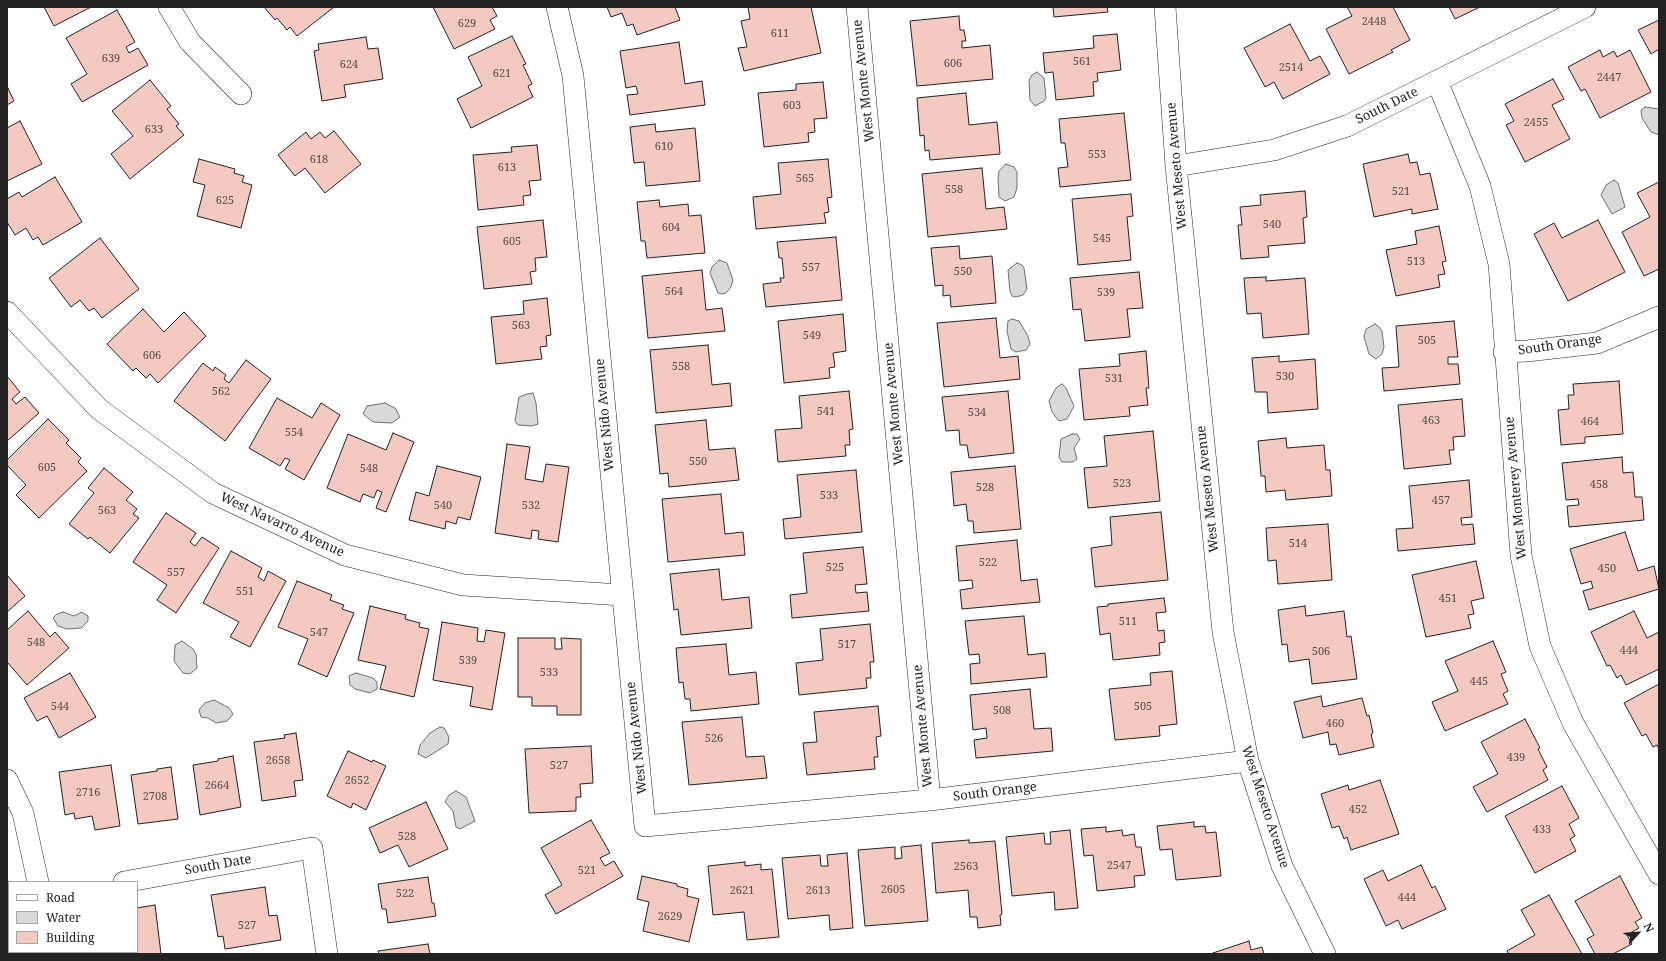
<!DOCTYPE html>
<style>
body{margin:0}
#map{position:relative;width:1666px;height:961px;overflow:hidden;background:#fff;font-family:"Noto Serif",serif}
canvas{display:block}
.frame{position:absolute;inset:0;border:8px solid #222;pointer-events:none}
.legend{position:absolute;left:8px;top:881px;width:130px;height:72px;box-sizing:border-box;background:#fff;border:1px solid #a7a7a7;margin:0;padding:5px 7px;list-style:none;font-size:12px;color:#222}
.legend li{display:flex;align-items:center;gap:8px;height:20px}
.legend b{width:20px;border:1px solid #a7a7a7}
.north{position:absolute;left:1618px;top:913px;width:40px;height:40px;-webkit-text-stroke:3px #fff;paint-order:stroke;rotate:63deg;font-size:11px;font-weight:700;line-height:16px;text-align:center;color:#222}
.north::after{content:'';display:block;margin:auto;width:14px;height:18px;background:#222;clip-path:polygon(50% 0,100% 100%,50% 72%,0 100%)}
</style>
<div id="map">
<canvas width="1666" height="961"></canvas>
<div class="frame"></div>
<ul class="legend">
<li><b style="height:5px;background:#fff"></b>Road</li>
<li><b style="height:11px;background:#d9d9d9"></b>Water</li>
<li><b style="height:11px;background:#f3c9c0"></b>Building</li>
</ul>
<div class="north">N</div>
</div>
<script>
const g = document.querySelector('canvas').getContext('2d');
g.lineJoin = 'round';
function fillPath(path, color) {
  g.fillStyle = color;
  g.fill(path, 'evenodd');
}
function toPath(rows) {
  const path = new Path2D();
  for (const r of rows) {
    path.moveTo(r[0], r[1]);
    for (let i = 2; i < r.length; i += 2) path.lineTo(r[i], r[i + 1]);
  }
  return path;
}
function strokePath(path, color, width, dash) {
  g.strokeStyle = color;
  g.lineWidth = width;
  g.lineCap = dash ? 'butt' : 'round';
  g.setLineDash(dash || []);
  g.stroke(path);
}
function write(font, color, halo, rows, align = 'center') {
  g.font = font + ' "Noto Serif",serif';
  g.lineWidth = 3;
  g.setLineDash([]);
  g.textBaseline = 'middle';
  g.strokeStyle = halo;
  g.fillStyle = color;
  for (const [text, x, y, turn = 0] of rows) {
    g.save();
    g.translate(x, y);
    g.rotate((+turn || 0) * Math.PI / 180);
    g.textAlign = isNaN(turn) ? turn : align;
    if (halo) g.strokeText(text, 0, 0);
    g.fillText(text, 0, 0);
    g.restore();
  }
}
const water = toPath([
 [1037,72,1044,78,1046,98,1044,101,1035,106,1030,100,1029,80,1032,75,1037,72],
 [1645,107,1659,109,1659,135,1651,132,1642,118,1641,110,1645,107],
 [1006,164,1014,167,1017,172,1017,188,1014,197,1005,201,999,197,998,178,999,171,1006,164],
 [1614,180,1618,183,1625,207,1612,214,1601,195,1606,185,1614,180],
 [719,260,727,263,733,280,731,287,726,293,722,294,718,293,710,273,712,267,719,260],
 [1017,263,1022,265,1024,268,1027,289,1023,295,1016,297,1012,296,1010,291,1008,270,1017,263],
 [1012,319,1019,321,1028,336,1030,344,1026,350,1016,352,1011,349,1007,331,1008,321,1012,319],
 [1375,324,1379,327,1382,331,1384,347,1382,354,1376,359,1369,354,1364,337,1366,329,1375,324],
 [1062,384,1066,388,1074,406,1067,419,1059,421,1052,412,1049,401,1056,388,1062,384],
 [533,393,536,403,538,424,532,426,518,425,515,421,519,397,527,394,533,393],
 [385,403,395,408,400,417,392,423,373,422,363,414,367,406,385,403],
 [1072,434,1077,434,1080,439,1074,448,1077,459,1073,462,1062,462,1059,457,1061,439,1072,434],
 [63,612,74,616,82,612,88,616,88,621,81,628,67,629,58,626,53,618,57,614,63,612],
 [182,641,193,649,196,654,197,668,190,674,183,673,174,661,175,645,182,641],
 [356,673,373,678,377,682,377,689,370,693,355,689,350,685,349,676,356,673],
 [214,700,229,708,233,714,227,721,216,723,208,718,201,717,199,710,205,703,214,700],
 [440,727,444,728,449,737,448,744,426,758,418,754,420,745,430,733,440,727],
 [456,791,466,797,475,821,460,829,456,827,453,811,445,802,449,795,456,791]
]);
fillPath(water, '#d9d9d9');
strokePath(water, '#6f6f6f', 1);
const building = toPath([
 [44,7,91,7,54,26,44,7],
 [264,7,334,7,297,36,290,27,287,30,277,18,275,20,264,7],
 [433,7,492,7,497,16,490,20,495,29,454,49,433,7],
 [607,7,675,7,680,20,637,35,633,24,627,26,622,13,611,17,607,7],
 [748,7,811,7,821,53,744,71,738,48,747,47,741,21,750,19,748,7],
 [1053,7,1107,7,1108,12,1054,17,1053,7],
 [1347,7,1393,7,1410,40,1391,50,1393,52,1349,74,1326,29,1352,16,1347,7],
 [1449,7,1480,7,1455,19,1449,7],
 [117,10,135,42,126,47,129,53,138,48,148,65,82,102,71,84,87,74,66,38,117,10],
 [959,16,960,30,964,30,966,41,962,41,962,48,990,45,993,79,917,86,910,21,959,16],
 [1659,20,1659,49,1651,54,1638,30,1659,20],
 [1290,24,1310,61,1320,56,1330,74,1283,99,1274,82,1265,87,1244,48,1290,24],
 [1117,34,1121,70,1097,73,1098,81,1093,82,1094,96,1056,100,1053,72,1045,73,1043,53,1094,48,1093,36,1117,34],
 [512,36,526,64,523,65,532,84,528,86,533,97,471,128,457,99,482,86,468,57,512,36],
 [366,37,368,49,378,48,383,79,344,85,346,97,322,101,314,51,319,50,318,44,366,37],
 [679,42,685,84,702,81,705,105,630,115,627,95,638,94,636,86,626,88,620,51,679,42],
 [1600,50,1603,57,1614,51,1617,57,1630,50,1651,92,1600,118,1585,89,1581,91,1568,67,1600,50],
 [1553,79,1564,99,1552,105,1570,139,1525,162,1506,125,1514,121,1505,104,1553,79],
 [150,80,171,106,167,109,179,124,176,126,184,135,130,179,111,154,133,136,112,111,150,80],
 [823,82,827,118,814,119,815,132,808,133,809,142,764,147,758,93,796,90,796,84,823,82],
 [7,86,14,101,7,105,7,86],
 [966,93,969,125,997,122,1000,154,930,160,929,150,925,151,924,135,920,136,917,98,966,93],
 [1124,113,1131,180,1060,187,1058,168,1068,167,1065,143,1061,143,1059,119,1124,113],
 [20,121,42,164,7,181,7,128,20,121],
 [655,124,656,132,695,128,700,181,646,186,644,162,634,163,630,127,655,124],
 [334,131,361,164,325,193,305,168,295,176,278,155,306,132,311,139,320,132,325,138,334,131],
 [537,145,541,180,529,181,531,195,523,196,524,205,478,210,473,155,512,152,511,147,537,145],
 [1408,154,1410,163,1417,162,1420,175,1430,173,1438,209,1412,214,1412,209,1374,217,1363,164,1408,154],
 [199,159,235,169,234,173,244,176,242,182,252,185,241,228,197,216,205,185,193,182,199,159],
 [828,159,832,197,827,198,829,212,824,213,826,223,756,229,753,197,781,194,778,163,828,159],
 [982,168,986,209,1004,207,1007,229,928,237,922,174,982,168],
 [55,177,82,222,43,245,38,237,33,240,26,228,15,235,7,222,7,199,19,192,22,197,55,177],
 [1659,182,1659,269,1644,276,1622,232,1650,217,1637,193,1659,182],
 [1305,191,1307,217,1303,218,1305,243,1268,246,1269,257,1241,259,1238,225,1242,225,1240,207,1261,205,1260,195,1305,191],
 [1131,194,1133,216,1127,217,1131,260,1078,265,1072,199,1131,194],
 [659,200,660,207,688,204,689,216,701,215,705,253,647,258,645,241,641,241,637,202,659,200],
 [543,220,547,257,535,258,536,271,530,272,532,284,484,289,477,227,543,220],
 [1598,220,1625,272,1568,301,1534,234,1554,223,1562,238,1598,220],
 [1439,226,1446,261,1442,262,1445,274,1438,275,1440,287,1396,296,1386,250,1417,244,1415,231,1439,226],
 [836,237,842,300,766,307,763,284,781,282,780,278,784,278,782,258,779,258,777,242,836,237],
 [100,238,139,289,102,318,94,308,89,311,80,300,71,307,49,278,100,238],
 [959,246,960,259,992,256,996,303,951,307,950,295,943,296,943,285,935,286,931,248,959,246],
 [702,270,706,310,722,308,725,331,648,338,642,276,702,270],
 [1139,272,1143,308,1127,309,1130,337,1085,341,1081,309,1073,310,1070,278,1139,272],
 [1266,277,1266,281,1305,278,1309,334,1263,338,1261,313,1247,314,1244,278,1266,277],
 [547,298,551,335,546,336,547,346,540,347,542,359,496,364,491,317,524,314,523,301,547,298],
 [143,309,164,332,184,312,206,336,158,383,150,374,146,378,136,368,133,371,107,344,143,309],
 [843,314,846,351,833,353,835,367,829,368,830,378,784,383,778,321,843,314],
 [996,318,1000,358,1018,356,1020,379,944,387,937,323,996,318],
 [1454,321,1458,357,1448,357,1448,364,1458,364,1460,384,1384,391,1382,368,1399,367,1396,326,1454,321],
 [708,345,712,385,730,383,732,406,656,413,650,350,708,345],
 [1146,351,1149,388,1146,388,1148,405,1129,407,1130,416,1084,420,1079,369,1120,366,1119,354,1146,351],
 [1279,356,1279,362,1315,359,1318,409,1268,413,1267,392,1255,392,1252,358,1279,356],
 [246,360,271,379,225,441,174,401,203,363,213,371,215,367,226,375,224,379,229,383,246,360],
 [7,376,20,392,12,399,16,404,25,397,39,413,7,441,7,376],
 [1619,381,1623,434,1585,437,1585,443,1561,445,1558,410,1569,409,1568,395,1574,395,1573,384,1619,381],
 [849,391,853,429,849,430,850,445,845,445,846,456,778,462,775,430,802,428,799,396,849,391],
 [1008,391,1014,453,969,458,967,445,960,445,959,430,946,431,942,397,1008,391],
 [277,398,312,418,321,403,340,415,304,480,285,469,290,460,285,458,280,466,249,448,277,398],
 [1462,399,1465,436,1453,437,1454,450,1449,450,1451,464,1404,469,1398,405,1462,399],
 [48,419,69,440,66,443,81,458,78,462,87,471,39,518,16,495,26,485,7,465,7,460,48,419],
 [706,420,709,450,735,448,739,480,669,487,668,473,660,474,655,425,706,420],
 [1153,431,1160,501,1088,508,1084,468,1107,466,1104,436,1153,431],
 [393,433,414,442,386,512,376,508,382,492,377,490,374,498,363,494,360,502,327,488,348,434,386,450,393,433],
 [1286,438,1287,448,1324,445,1326,470,1330,470,1332,496,1286,500,1285,490,1266,492,1265,476,1261,476,1258,441,1286,438],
 [507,444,530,447,525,479,543,482,546,464,569,467,558,542,538,539,539,531,532,530,531,539,495,533,507,444],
 [1622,457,1623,473,1633,472,1635,497,1642,497,1644,520,1569,527,1567,506,1579,505,1578,499,1566,500,1562,463,1622,457],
 [437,466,481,477,470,520,458,517,456,524,446,521,445,529,409,520,416,492,429,496,437,466],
 [1015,466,1021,529,974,533,973,521,968,521,966,504,954,506,951,472,1015,466],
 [104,468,133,492,126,500,137,509,133,514,139,518,110,553,90,537,88,539,69,524,94,493,88,488,104,468],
 [856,470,862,532,785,539,783,519,801,517,797,475,856,470],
 [1469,480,1472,517,1461,518,1462,525,1473,524,1475,544,1398,551,1396,529,1413,528,1409,486,1469,480],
 [721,494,725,534,743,532,745,555,668,562,662,499,721,494],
 [1161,512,1168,580,1095,587,1091,548,1112,545,1110,517,1161,512],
 [166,513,196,533,190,542,195,546,202,537,219,548,176,613,157,600,167,585,133,562,166,513],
 [1328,524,1332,580,1278,584,1276,560,1268,561,1266,528,1328,524],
 [1625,532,1638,571,1654,566,1659,589,1589,610,1583,591,1593,588,1591,581,1581,584,1570,549,1625,532],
 [1017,540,1021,581,1037,579,1040,602,962,609,960,590,973,588,972,580,959,581,956,546,1017,540],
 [863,547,867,584,855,585,856,593,867,592,869,611,792,618,790,595,807,593,803,553,863,547],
 [231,551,262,568,258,577,264,581,268,571,286,581,250,647,230,637,239,622,203,603,231,551],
 [1476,561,1484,598,1471,601,1474,614,1468,615,1471,628,1426,637,1412,575,1476,561],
 [719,569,722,600,749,597,752,628,681,635,678,609,674,610,670,574,719,569],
 [7,575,25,596,7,612,7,575],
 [297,581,332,595,330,600,344,605,342,609,354,613,327,677,298,664,308,639,278,627,297,581],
 [1164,598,1166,612,1156,613,1158,631,1164,630,1165,642,1159,643,1160,655,1113,660,1110,633,1100,635,1097,607,1108,606,1108,604,1164,598],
 [370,606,406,615,405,619,420,623,419,627,429,629,414,697,380,689,386,666,358,660,370,606],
 [1305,606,1306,616,1344,611,1347,637,1351,636,1357,679,1312,684,1309,659,1289,662,1287,644,1282,645,1278,610,1305,606],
 [28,611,50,637,55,632,69,648,27,685,8,663,7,664,7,630,28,611],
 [1634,611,1647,638,1659,632,1659,669,1626,685,1621,675,1617,678,1610,665,1607,666,1591,632,1634,611],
 [1024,616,1028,655,1045,653,1047,677,971,684,970,664,980,663,979,654,969,655,965,621,1024,616],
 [442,622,478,628,477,641,484,642,486,630,505,633,492,710,470,706,473,687,433,680,442,622],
 [870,624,874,662,870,662,871,678,866,678,867,688,799,695,796,663,823,660,820,629,870,624],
 [518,638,555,638,555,649,562,649,561,638,581,639,581,715,557,715,557,706,532,706,532,697,518,697,518,638],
 [1493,641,1506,672,1501,674,1508,691,1503,694,1508,704,1445,731,1432,702,1458,691,1445,661,1493,641],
 [726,644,729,675,756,672,759,704,691,711,690,699,685,699,683,682,679,683,676,648,726,644],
 [1172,671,1177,724,1159,726,1160,736,1115,740,1109,689,1151,685,1150,673,1172,671],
 [70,673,96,717,59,738,47,716,37,721,24,698,70,673],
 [1659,684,1659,749,1657,745,1653,747,1646,734,1642,736,1624,703,1659,684],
 [1030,689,1034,729,1051,728,1053,751,976,758,974,740,987,738,986,728,973,730,970,695,1030,689],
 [1321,696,1323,707,1362,698,1367,716,1369,715,1373,733,1371,734,1374,747,1339,755,1336,744,1330,745,1328,732,1303,738,1294,702,1321,696],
 [878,706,881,736,876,737,878,757,874,757,875,769,807,775,803,743,817,742,814,712,878,706],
 [742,717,746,757,764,756,767,778,689,785,682,722,742,717],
 [1525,719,1540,748,1538,749,1547,767,1543,770,1548,780,1487,812,1473,787,1498,774,1481,742,1525,719],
 [296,733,303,780,294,781,296,796,262,801,254,742,285,738,284,735,296,733],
 [591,746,593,783,580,784,581,797,576,797,576,811,529,813,525,749,591,746],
 [348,751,372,762,373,760,386,766,366,810,353,803,351,808,327,796,348,751],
 [233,756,241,807,200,815,193,765,218,761,218,759,233,756],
 [111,765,120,826,95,830,92,816,75,819,74,813,65,815,59,772,111,765],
 [171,767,178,819,138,824,131,775,157,771,157,769,171,767],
 [1380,780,1399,834,1351,850,1347,837,1344,839,1339,826,1332,828,1321,794,1348,785,1349,790,1380,780],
 [1562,786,1579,818,1569,824,1575,836,1570,839,1576,851,1535,873,1505,816,1562,786],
 [426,802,448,849,409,867,398,845,380,853,369,828,426,802],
 [591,820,610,853,600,858,605,866,614,861,623,876,556,914,545,895,562,885,541,848,591,820],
 [1194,822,1194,827,1205,826,1206,833,1216,832,1221,876,1176,880,1172,849,1160,850,1157,826,1194,822],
 [1106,827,1106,832,1122,830,1123,836,1134,834,1136,847,1141,847,1145,875,1134,876,1135,887,1097,891,1093,855,1084,856,1081,829,1106,827],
 [1070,830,1078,908,1055,910,1054,892,1012,896,1006,837,1044,833,1045,844,1051,844,1050,832,1070,830],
 [969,840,969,843,995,841,1002,914,1000,915,1001,925,978,928,977,917,970,917,968,890,936,893,932,843,969,840],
 [921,845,928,921,865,926,858,850,895,847,895,859,902,858,901,847,921,845],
 [847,853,853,928,830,930,829,915,788,919,782,858,820,855,821,866,828,866,827,855,847,853],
 [745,862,745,866,761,864,761,870,772,869,779,937,747,940,744,912,713,915,708,866,745,862],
 [1421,865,1432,888,1435,886,1446,909,1402,929,1398,920,1386,926,1364,879,1383,870,1388,881,1421,865],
 [642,876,677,884,677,886,688,889,687,896,699,899,689,942,643,931,649,902,637,899,642,876],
 [1620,876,1642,918,1635,922,1639,928,1627,935,1632,944,1613,954,1595,954,1587,939,1594,935,1575,901,1620,876],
 [428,877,432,903,434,903,436,916,388,923,386,909,382,909,378,884,428,877],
 [265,887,269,916,277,915,281,940,225,949,223,936,218,937,211,895,265,887],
 [1549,895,1582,954,1509,954,1507,951,1535,935,1521,910,1549,895],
 [155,905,161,954,98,954,97,952,137,952,137,908,155,905],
 [1249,941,1251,950,1262,947,1264,954,1210,954,1249,941],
 [428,944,430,954,379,954,378,951,428,944]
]);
fillPath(building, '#f3c9c0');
strokePath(building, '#222', 1);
const minor = toPath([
 [169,7,190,42,241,94],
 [557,7,573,76,645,826,930,800,1248,761],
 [857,7,930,800],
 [1165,7,1176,166,1223,632,1248,761,1282,866,1325,954],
 [1437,81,1480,186,1499,264,1521,555,1540,646,1573,723,1659,874],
 [1176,166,1274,150,1347,126,1585,7],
 [7,312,99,409,213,493,345,555,463,585,622,595],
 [1504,352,1527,351,1597,343,1659,317],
 [7,780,23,813,38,882],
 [124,882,312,848,327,954],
 [45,952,45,954]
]);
strokePath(minor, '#222', 22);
strokePath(minor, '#fff', 21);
write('11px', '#564c4a', null, [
 ["2448",1374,22],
 ["629",467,24],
 ["611",780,34],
 ["639",111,59],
 ["561",1082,62],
 ["606",953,64],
 ["624",349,65],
 ["2514",1291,68],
 ["621",502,74],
 ["2447",1609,78],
 ["603",792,106],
 ["2455",1536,123],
 ["633",154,130],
 ["610",664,147],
 ["553",1097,155],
 ["618",319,160],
 ["613",507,168],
 ["565",805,179],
 ["558",954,190],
 ["521",1401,192],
 ["625",225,201],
 ["540",1272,225],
 ["604",671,228],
 ["545",1102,239],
 ["605",512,242],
 ["513",1416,262],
 ["557",811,268],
 ["550",963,272],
 ["564",674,292],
 ["539",1106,293],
 ["563",521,326],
 ["549",812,336],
 ["505",1427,341],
 ["606",152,356],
 ["558",681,367],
 ["530",1285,377],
 ["531",1114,379],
 ["562",221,392],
 ["541",826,412],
 ["534",977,413],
 ["463",1431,421],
 ["464",1590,422],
 ["554",294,433],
 ["550",698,462],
 ["605",47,468],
 ["548",369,469],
 ["523",1122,484],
 ["458",1599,485],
 ["528",985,488],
 ["533",829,496],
 ["457",1441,501],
 ["540",443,506],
 ["532",531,506],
 ["563",107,511],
 ["514",1298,544],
 ["522",988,563],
 ["525",835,568],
 ["450",1607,569],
 ["557",176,573],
 ["551",245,592],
 ["451",1448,599],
 ["511",1128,622],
 ["547",319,633],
 ["548",36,643],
 ["517",847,645],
 ["444",1629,651],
 ["506",1321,652],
 ["539",468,661],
 ["533",549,673],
 ["445",1479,682],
 ["544",60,707],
 ["505",1143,707],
 ["508",1002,711],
 ["460",1335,724],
 ["526",714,739],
 ["439",1516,758],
 ["2658",278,761],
 ["527",559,766],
 ["2652",357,781],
 ["2664",217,786],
 ["2716",88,793],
 ["2708",155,797],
 ["452",1358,810],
 ["433",1542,830],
 ["528",407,837],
 ["2547",1119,866],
 ["2563",966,867],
 ["521",587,871],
 ["2605",893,890],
 ["2621",742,891],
 ["2613",818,891],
 ["522",405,894],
 ["444",1407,898],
 ["2629",670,917],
 ["527",247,926]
]);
write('13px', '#222', '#fff', [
 ["West Monte Avenue",864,81,-96],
 ["South Date",1387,106,-26],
 ["West Meseto Avenue",1177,166,-95],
 ["South Orange",1560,345,-8],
 ["West Monte Avenue",894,404,-95],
 ["West Nido Avenue",605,415,-95],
 ["West Monterey Avenue",1516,488,-95],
 ["West Meseto Avenue",1208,489,-96],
 ["West Navarro Avenue",282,525,25],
 ["West Monte Avenue",923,726,-95],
 ["West Nido Avenue",637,738,-96],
 ["South Orange",995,792,-7],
 ["West Meseto Avenue",1265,807,72],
 ["South Date",218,865,-10]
]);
</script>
